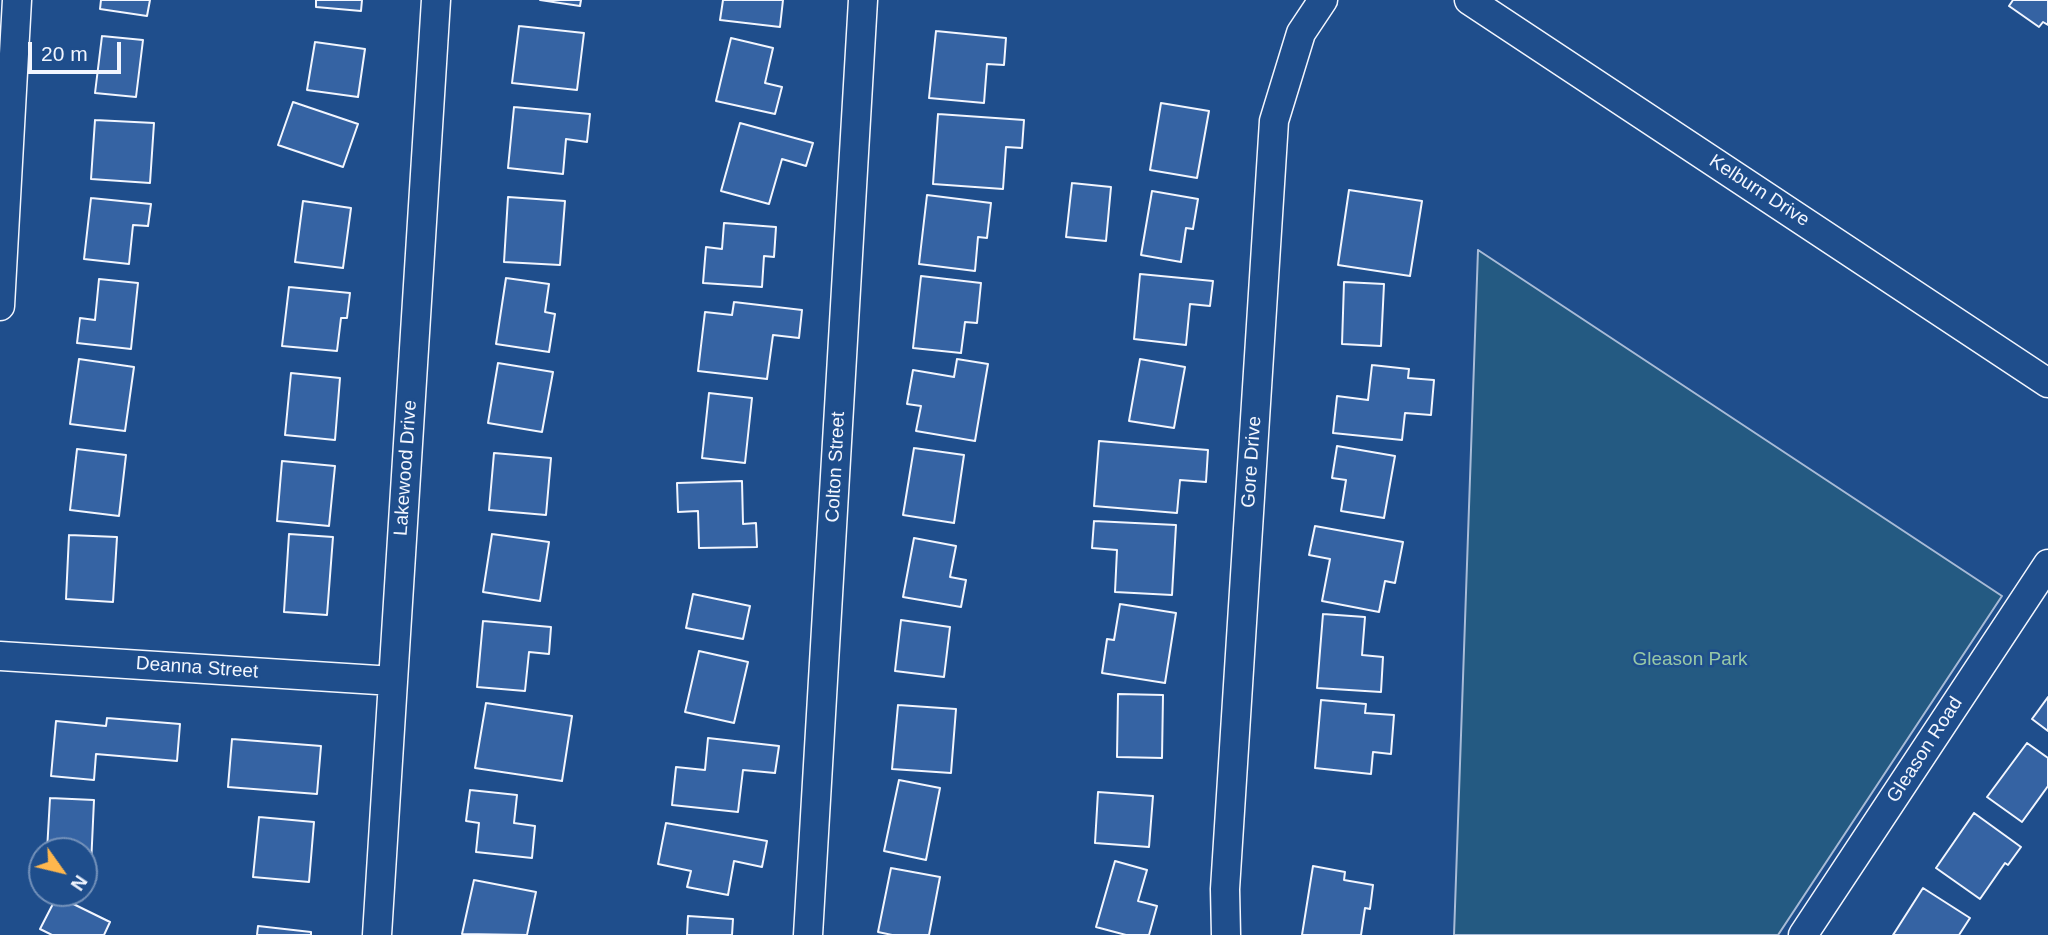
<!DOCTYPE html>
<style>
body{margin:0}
#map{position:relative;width:2048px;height:935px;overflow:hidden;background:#1f4e8c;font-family:Helvetica,sans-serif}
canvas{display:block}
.north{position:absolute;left:28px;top:837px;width:70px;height:70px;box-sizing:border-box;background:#1f4e8c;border:2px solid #7391ba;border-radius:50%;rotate:124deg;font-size:19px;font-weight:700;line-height:28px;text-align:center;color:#f2f6ff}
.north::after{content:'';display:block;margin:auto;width:24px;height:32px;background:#ffb74d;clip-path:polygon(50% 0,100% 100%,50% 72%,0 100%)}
.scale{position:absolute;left:28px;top:42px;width:93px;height:32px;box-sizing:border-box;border:4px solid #f2f6ff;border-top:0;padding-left:9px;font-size:21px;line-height:24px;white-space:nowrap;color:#f2f6ff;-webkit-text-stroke:5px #1f4e8c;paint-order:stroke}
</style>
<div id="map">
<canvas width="2048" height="935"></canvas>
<div class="north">N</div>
<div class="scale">20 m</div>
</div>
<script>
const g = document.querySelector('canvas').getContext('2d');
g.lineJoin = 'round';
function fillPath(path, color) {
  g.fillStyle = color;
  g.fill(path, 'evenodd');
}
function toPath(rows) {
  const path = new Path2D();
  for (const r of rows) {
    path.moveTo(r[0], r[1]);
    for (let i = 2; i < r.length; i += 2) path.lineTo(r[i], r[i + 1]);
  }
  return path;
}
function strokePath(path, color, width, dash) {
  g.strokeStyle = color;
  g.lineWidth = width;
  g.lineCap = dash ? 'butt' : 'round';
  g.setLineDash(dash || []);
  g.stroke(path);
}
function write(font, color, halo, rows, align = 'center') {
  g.font = font + ' Helvetica,sans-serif';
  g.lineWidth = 5;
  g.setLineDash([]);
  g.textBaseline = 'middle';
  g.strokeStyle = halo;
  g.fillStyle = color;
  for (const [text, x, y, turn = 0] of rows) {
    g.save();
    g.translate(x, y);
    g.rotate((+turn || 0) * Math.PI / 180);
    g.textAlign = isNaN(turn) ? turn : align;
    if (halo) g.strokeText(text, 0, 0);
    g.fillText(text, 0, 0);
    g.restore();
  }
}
const green = toPath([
 [1478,250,2002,596,1778,935,1454,935,1478,250]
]);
fillPath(green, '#245a82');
strokePath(green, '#a8bbd7', 2);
const building = toPath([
 [101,0,150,0,147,16,100,9,101,0],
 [316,0,362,0,361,11,316,7,316,0],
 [540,0,581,0,580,6,540,0],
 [723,0,783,0,780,27,720,20,723,0],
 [2013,0,2048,0,2048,25,2043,22,2039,27,2009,6,2013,0],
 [519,26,584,33,577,90,512,83,519,26],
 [936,31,1006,38,1004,65,987,64,984,103,929,98,936,31],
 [102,36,143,40,136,97,95,93,102,36],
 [731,38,773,48,765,83,782,87,775,114,716,101,731,38],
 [315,42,365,49,358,97,307,90,315,42],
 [293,102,358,124,343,167,278,145,293,102],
 [1161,103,1209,111,1197,178,1150,170,1161,103],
 [514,107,590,114,587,142,566,139,563,174,508,168,514,107],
 [938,114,1024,120,1022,148,1006,147,1003,189,933,184,938,114],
 [95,120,154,123,150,183,91,179,95,120],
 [740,123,813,143,806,166,782,159,769,204,721,191,740,123],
 [1072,183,1111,187,1106,241,1066,237,1072,183],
 [1349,190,1422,201,1410,276,1338,265,1349,190],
 [1152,191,1198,199,1193,229,1186,228,1181,262,1141,255,1152,191],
 [927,195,991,203,987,238,978,237,975,271,919,264,927,195],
 [508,197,565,201,560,265,504,262,508,197],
 [91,198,151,204,148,226,133,225,129,264,84,259,91,198],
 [303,201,351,208,343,268,295,262,303,201],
 [724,223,776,227,774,257,764,256,762,287,703,283,706,247,722,249,724,223],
 [1140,274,1213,281,1210,306,1190,304,1186,345,1134,339,1140,274],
 [921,276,981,283,977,323,965,322,961,353,913,348,921,276],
 [506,278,549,284,545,312,555,314,549,352,496,344,506,278],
 [99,279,138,283,131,349,77,343,80,318,95,320,99,279],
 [1344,282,1384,284,1381,346,1342,344,1344,282],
 [289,287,350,293,347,318,341,318,337,351,282,346,289,287],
 [734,302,802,310,799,338,773,335,767,379,698,371,705,312,732,315,734,302],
 [79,359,134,367,125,431,70,424,79,359],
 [957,359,988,364,975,441,916,431,921,406,907,404,913,370,954,377,957,359],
 [1140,359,1185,367,1174,428,1129,421,1140,359],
 [498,363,553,372,542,432,488,423,498,363],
 [1372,365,1409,369,1408,378,1434,380,1431,415,1405,413,1402,440,1333,433,1337,396,1368,400,1372,365],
 [291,373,340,378,335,440,285,435,291,373],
 [709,393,752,398,745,463,702,458,709,393],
 [1099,441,1208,450,1206,482,1180,480,1177,513,1094,506,1099,441],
 [1337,446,1395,456,1384,518,1341,511,1346,480,1332,478,1337,446],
 [914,448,964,455,954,523,903,515,914,448],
 [77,449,126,455,119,516,70,510,77,449],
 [494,453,551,458,546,515,489,510,494,453],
 [282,461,335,466,329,526,277,521,282,461],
 [742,481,743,524,756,523,757,547,699,548,698,511,678,512,677,483,742,481],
 [1094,521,1176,525,1172,595,1115,592,1117,550,1092,548,1094,521],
 [1315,526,1403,542,1395,583,1385,581,1379,612,1322,601,1330,559,1309,555,1315,526],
 [289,534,333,537,327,615,284,612,289,534],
 [492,534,549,542,540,601,483,592,492,534],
 [69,535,117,537,113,602,66,599,69,535],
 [914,538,956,546,950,577,966,580,961,607,903,597,914,538],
 [693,594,750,606,743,639,686,628,693,594],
 [1120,604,1176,613,1165,683,1102,673,1107,639,1114,640,1120,604],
 [1323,614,1365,617,1362,655,1383,657,1381,692,1317,688,1323,614],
 [901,620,950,627,944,677,895,671,901,620],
 [483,621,551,627,549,654,529,652,525,691,477,687,483,621],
 [699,651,748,662,734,723,685,712,699,651],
 [1118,694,1163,695,1162,758,1117,757,1118,694],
 [2048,697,2048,731,2032,719,2048,697],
 [1321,700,1366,704,1365,713,1394,715,1391,754,1373,752,1371,774,1315,768,1321,700],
 [486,703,572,716,562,781,475,768,486,703],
 [898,705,956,709,951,773,892,769,898,705],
 [107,718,180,724,177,761,96,754,94,780,51,776,56,721,106,726,107,718],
 [708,738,779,746,775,773,743,770,738,812,672,805,676,767,705,770,708,738],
 [232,739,321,746,317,794,228,787,232,739],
 [2027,743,2048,758,2048,786,2022,822,1987,797,2027,743],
 [899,780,940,788,926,860,884,851,899,780],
 [470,790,517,795,514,823,535,826,532,858,476,852,479,823,466,821,470,790],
 [1098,792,1153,796,1149,847,1095,843,1098,792],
 [50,798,94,800,91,865,84,864,84,851,47,851,50,798],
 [1974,813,2021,847,2008,865,2005,863,1980,899,1936,868,1974,813],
 [259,817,314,822,309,882,253,877,259,817],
 [666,823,767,841,762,867,734,861,728,895,687,887,691,871,658,864,666,823],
 [1115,861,1147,870,1138,901,1157,906,1149,935,1126,935,1096,927,1115,861],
 [1313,866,1345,872,1344,880,1373,885,1370,909,1365,908,1361,935,1302,935,1313,866],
 [891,868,940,877,929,935,892,935,878,932,891,868],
 [474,880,536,892,527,935,462,934,474,880],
 [1923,888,1970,918,1959,935,1893,935,1923,888],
 [57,896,110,922,104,935,52,935,40,929,57,896],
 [688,916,733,919,732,935,687,935,688,916],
 [258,926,311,932,311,935,257,935,258,926]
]);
fillPath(building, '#3563a3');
strokePath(building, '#f2f6ff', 2);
const minor = toPath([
 [1469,0,2048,383],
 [0,306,17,0],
 [0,656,393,681],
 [377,935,436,0],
 [808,935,863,0],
 [1226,935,1225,889,1274,121,1301,33,1323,0],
 [1803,935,2048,564]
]);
strokePath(minor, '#f2f6ff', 31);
strokePath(minor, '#1f4e8c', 28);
write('19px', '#f2f6ff', '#1f4e8c', [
 ["Kelburn Drive",1759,191,33],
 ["Gore Drive",1252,462,-86],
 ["Colton Street",836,467,-87],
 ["Lakewood Drive",406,468,-86],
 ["Deanna Street",197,668,4],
 ["Gleason Road",1925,750,-57]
]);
write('19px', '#97c8a6', '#1f4e8c', [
 ["Gleason Park",1690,660]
]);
</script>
